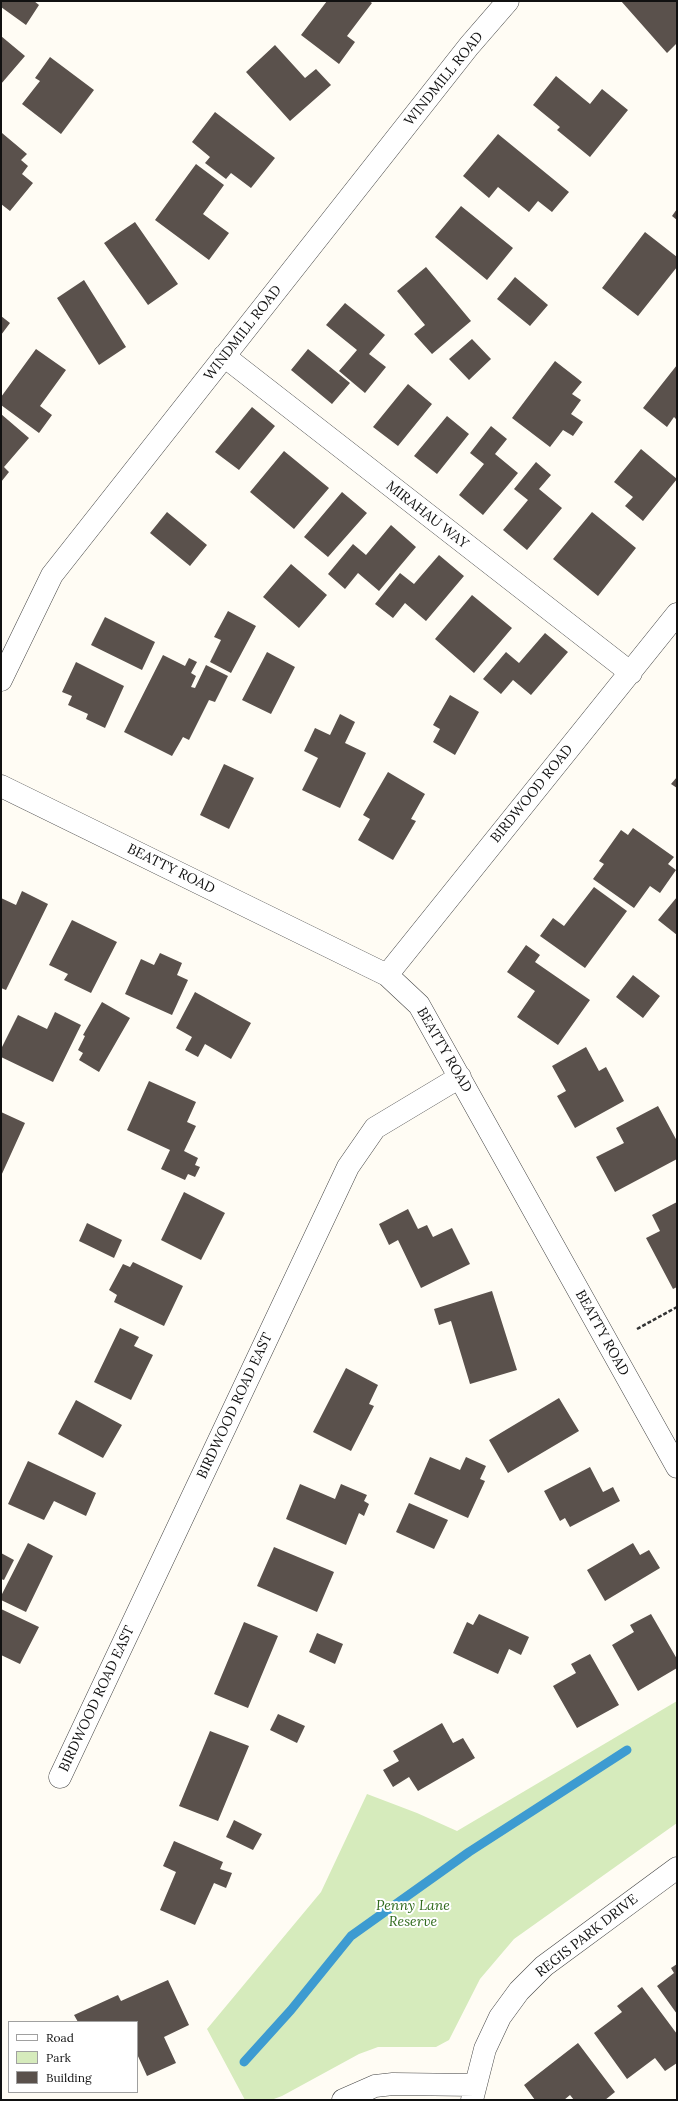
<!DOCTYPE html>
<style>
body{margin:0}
#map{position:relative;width:678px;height:2101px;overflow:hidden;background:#fffcf4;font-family:Lora,serif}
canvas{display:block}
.frame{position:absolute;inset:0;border:2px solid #111;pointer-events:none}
.legend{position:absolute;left:8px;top:2021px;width:130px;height:72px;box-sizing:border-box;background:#fff;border:1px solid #a0a0a0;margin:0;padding:5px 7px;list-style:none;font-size:12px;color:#111}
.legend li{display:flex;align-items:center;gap:8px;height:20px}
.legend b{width:20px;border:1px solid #a0a0a0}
</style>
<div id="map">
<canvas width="678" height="2101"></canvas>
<div class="frame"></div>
<ul class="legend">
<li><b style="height:5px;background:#fff"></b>Road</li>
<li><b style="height:11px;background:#d6ebbc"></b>Park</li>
<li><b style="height:11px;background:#5a514c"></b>Building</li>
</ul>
</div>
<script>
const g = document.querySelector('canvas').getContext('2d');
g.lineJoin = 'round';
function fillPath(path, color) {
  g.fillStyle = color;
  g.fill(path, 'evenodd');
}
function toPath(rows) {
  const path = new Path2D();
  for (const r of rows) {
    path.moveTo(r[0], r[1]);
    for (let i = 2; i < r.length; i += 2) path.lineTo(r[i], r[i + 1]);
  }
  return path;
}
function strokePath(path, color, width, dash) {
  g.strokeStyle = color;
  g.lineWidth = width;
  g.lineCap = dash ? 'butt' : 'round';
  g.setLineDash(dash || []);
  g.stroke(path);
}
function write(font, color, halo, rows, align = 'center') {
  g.font = font + ' Lora,serif';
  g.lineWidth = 4;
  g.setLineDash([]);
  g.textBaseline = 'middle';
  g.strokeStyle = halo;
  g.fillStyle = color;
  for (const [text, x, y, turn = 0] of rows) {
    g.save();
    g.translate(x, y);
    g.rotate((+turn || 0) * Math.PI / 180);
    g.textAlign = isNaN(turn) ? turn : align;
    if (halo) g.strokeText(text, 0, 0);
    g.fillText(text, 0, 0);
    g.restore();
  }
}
fillPath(toPath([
 [677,1701,677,1823,514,1939,480,1979,449,2040,436,2047,378,2047,359,2054,282,2096,271,2100,245,2100,207,2029,321,1892,367,1794,417,1813,457,1831]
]), '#d6ebbc');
strokePath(toPath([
 [244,2062,291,2010,351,1936,469,1852,627,1750]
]), '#3d9bd1', 9);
fillPath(toPath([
 [1,1,34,1,39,5,26,25,1,7],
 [327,1,369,1,372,3,347,36,355,42,339,64,301,35],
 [621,1,677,1,677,43,667,53],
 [1,36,25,56,1,84],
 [275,45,305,78,316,69,331,85,290,121,246,72],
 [50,57,94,90,61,134,22,104,40,81,35,78],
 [556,76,590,104,602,89,628,110,590,157,557,130,560,127,533,105],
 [215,112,275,158,251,188,231,173,226,179,205,163,210,157,192,142],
 [2,133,27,154,21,160,28,166,22,174,33,183,10,211,1,204],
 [498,134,569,192,552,212,538,201,529,212,498,187,489,198,463,176],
 [196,164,224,185,203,214,229,233,209,260,155,220],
 [461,206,513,248,487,280,435,237],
 [677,209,677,220,672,216],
 [135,222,178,284,148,305,104,243],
 [645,232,677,257,677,267,638,316,602,288],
 [426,267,471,321,432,354,414,334,425,325,397,291],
 [515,277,548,305,530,326,497,299],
 [84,280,126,347,99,365,57,298],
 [345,303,385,335,369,354,386,367,365,393,339,371,357,350,326,325],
 [1,316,10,323,1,335],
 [472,339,491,359,469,380,449,359],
 [36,349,66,370,40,406,52,415,39,433,1,405,1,397],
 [308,349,350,383,332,404,291,370],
 [555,361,582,382,572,394,581,400,571,414,583,422,573,436,563,430,550,447,512,418],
 [677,365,677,420,674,417,667,427,643,408],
 [408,384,432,404,398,446,373,427],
 [252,407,275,426,239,470,215,452],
 [1,414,29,438,4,467,9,472,1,482],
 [447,416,469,434,437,474,414,456],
 [491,426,507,439,495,454,518,473,483,515,459,495,484,464,470,453],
 [641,449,677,479,643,521,625,506,633,497,614,482],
 [284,451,329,488,294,529,250,492],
 [536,462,551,475,539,489,562,508,527,550,503,530,528,500,514,489],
 [342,492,367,513,328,557,304,537],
 [167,512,207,545,190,566,150,533],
 [592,512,636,548,598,596,553,559],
 [391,525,416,547,379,591,358,573,345,589,328,574,353,544,366,555],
 [439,555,464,576,426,621,405,603,393,618,375,604,400,573,414,584],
 [291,564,327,595,299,628,263,597],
 [472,595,512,628,474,673,435,639],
 [228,611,256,626,231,673,210,662,221,640,214,637],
 [105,617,155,642,142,670,91,645],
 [545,633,568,652,531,695,513,680,501,694,483,679,506,652,519,663],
 [267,652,295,667,271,714,242,700],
 [163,655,185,666,189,658,197,662,191,673,196,676,191,687,195,688,206,665,228,676,215,702,209,700,189,740,183,737,172,756,124,732],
 [76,662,124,686,105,728,86,719,88,714,68,705,72,696,62,692],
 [450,695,479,712,455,755,433,742,440,729,433,725],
 [340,714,355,722,345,743,366,753,340,808,302,790,318,758,304,751,315,728,330,735],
 [224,764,254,778,229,829,200,815],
 [388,772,425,794,411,819,416,821,393,860,358,840,370,819,363,815],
 [677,777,677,788,671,784],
 [633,828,674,857,668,864,676,870,660,893,650,886,634,908,593,879,604,864,599,861,621,830,628,835],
 [594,887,627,911,585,968,540,936,553,918,564,926],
 [22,891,48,904,6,990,1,988,1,898,16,905],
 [677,897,677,935,658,920],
 [72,920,117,942,91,993,64,980,68,974,49,965],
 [526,945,540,955,535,962,590,1000,558,1045,517,1017,535,991,507,972],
 [160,953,182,963,177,975,188,980,172,1015,125,994,141,959,154,965],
 [633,975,660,996,643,1018,616,997],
 [195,992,251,1023,231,1059,205,1044,198,1057,185,1050,192,1037,176,1028],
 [102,1002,130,1018,99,1072,79,1060,83,1053,78,1050,85,1036,83,1035],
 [55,1012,81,1025,53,1082,1,1057,1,1049,18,1015,47,1029],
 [586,1047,599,1071,606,1067,624,1101,575,1128,557,1096,566,1091,552,1066],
 [149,1081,196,1102,187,1122,196,1126,184,1151,198,1158,195,1165,200,1167,195,1177,188,1174,185,1180,161,1169,170,1150,127,1130],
 [658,1106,677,1141,677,1159,615,1192,596,1157,624,1143,616,1128],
 [1,1112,25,1123,1,1176],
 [184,1192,225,1213,201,1260,161,1240],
 [677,1202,677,1287,673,1289,646,1238,660,1231,652,1215],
 [408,1209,418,1229,427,1225,433,1237,452,1228,470,1264,421,1288,398,1240,389,1245,379,1224],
 [87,1223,122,1240,114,1258,79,1241],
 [133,1262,183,1286,164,1326,114,1302,117,1295,109,1290,123,1264,130,1267],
 [492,1291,517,1370,470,1384,451,1321,439,1325,434,1309],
 [120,1328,139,1337,134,1346,153,1355,131,1400,94,1382],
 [346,1368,378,1385,369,1404,374,1406,351,1451,313,1432],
 [559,1398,579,1431,508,1473,489,1440],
 [76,1400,122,1425,103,1458,58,1434],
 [430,1457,460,1470,466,1457,486,1466,480,1479,485,1481,468,1518,414,1494],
 [28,1461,96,1493,86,1516,54,1501,44,1520,8,1504],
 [590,1467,603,1492,613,1487,620,1501,570,1527,565,1518,560,1521,544,1491],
 [300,1484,335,1499,341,1484,367,1495,364,1501,369,1504,364,1516,359,1513,346,1545,286,1519],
 [409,1503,448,1520,434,1549,396,1532],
 [28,1543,53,1556,26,1612,1,1600,1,1596],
 [633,1543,640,1555,649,1550,660,1568,605,1601,587,1570],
 [274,1547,334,1572,317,1612,257,1586],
 [1,1553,14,1560,4,1580,1,1579],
 [1,1609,39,1627,20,1664,1,1655],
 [479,1614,529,1637,521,1655,509,1649,498,1674,453,1653,467,1622,473,1625],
 [651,1614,677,1659,677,1668,638,1691,612,1645,634,1632,630,1625],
 [244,1622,278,1636,248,1708,214,1694],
 [317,1633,343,1644,335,1664,309,1652],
 [590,1654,619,1705,577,1728,553,1686,576,1673,571,1664],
 [278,1714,305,1726,297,1743,270,1730],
 [442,1723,453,1743,463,1738,475,1758,418,1791,409,1777,393,1787,383,1770,399,1761,393,1751],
 [210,1731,249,1746,218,1821,179,1806],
 [234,1820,262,1834,253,1850,226,1837],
 [174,1841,223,1862,220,1869,232,1873,226,1888,214,1883,195,1925,160,1910,176,1872,163,1866],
 [677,1964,677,2014,657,1986,674,1973,671,1968],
 [168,1980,189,2025,164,2037,176,2063,147,2076,137,2054,137,2022,78,2022,74,2015,118,1995,121,2001],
 [642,1987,677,2034,677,2063,665,2071,655,2058,627,2079,594,2033,622,2012,617,2006],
 [578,2043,615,2092,605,2100,574,2100,570,2095,564,2100,535,2100,524,2085]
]), '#5a514c');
const minor = toPath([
 [224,356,631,673],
 [1,680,52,575,469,46,508,1],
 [1,786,387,975,419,1005,677,1467],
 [387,975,677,614],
 [60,1777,348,1167,375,1128,460,1077],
 [343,2100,375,2086,393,2084,475,2085],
 [472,2100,485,2049,500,2017,519,1991,544,1966,677,1868]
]);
strokePath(minor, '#444', 23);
strokePath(toPath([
 [637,1329,677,1307]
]), '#333', 2.5, [4, 2]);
strokePath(minor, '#fff', 22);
write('14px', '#111', '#fff', [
 ["WINDMILL ROAD",444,79,-51],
 ["WINDMILL ROAD",243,333,-52],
 ["MIRAHAU WAY",427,515,38],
 ["BIRDWOOD ROAD",532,794,-51],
 ["BEATTY ROAD",171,869,26],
 ["BEATTY ROAD",444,1050,60],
 ["BEATTY ROAD",602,1333,61],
 ["BIRDWOOD ROAD EAST",235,1406,-65],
 ["BIRDWOOD ROAD EAST",97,1699,-65],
 ["REGIS PARK DRIVE",587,1936,-38]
]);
write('italic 14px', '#316b1e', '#fff', [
 ["Penny Lane",413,1906],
 ["Reserve",413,1922]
]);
</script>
